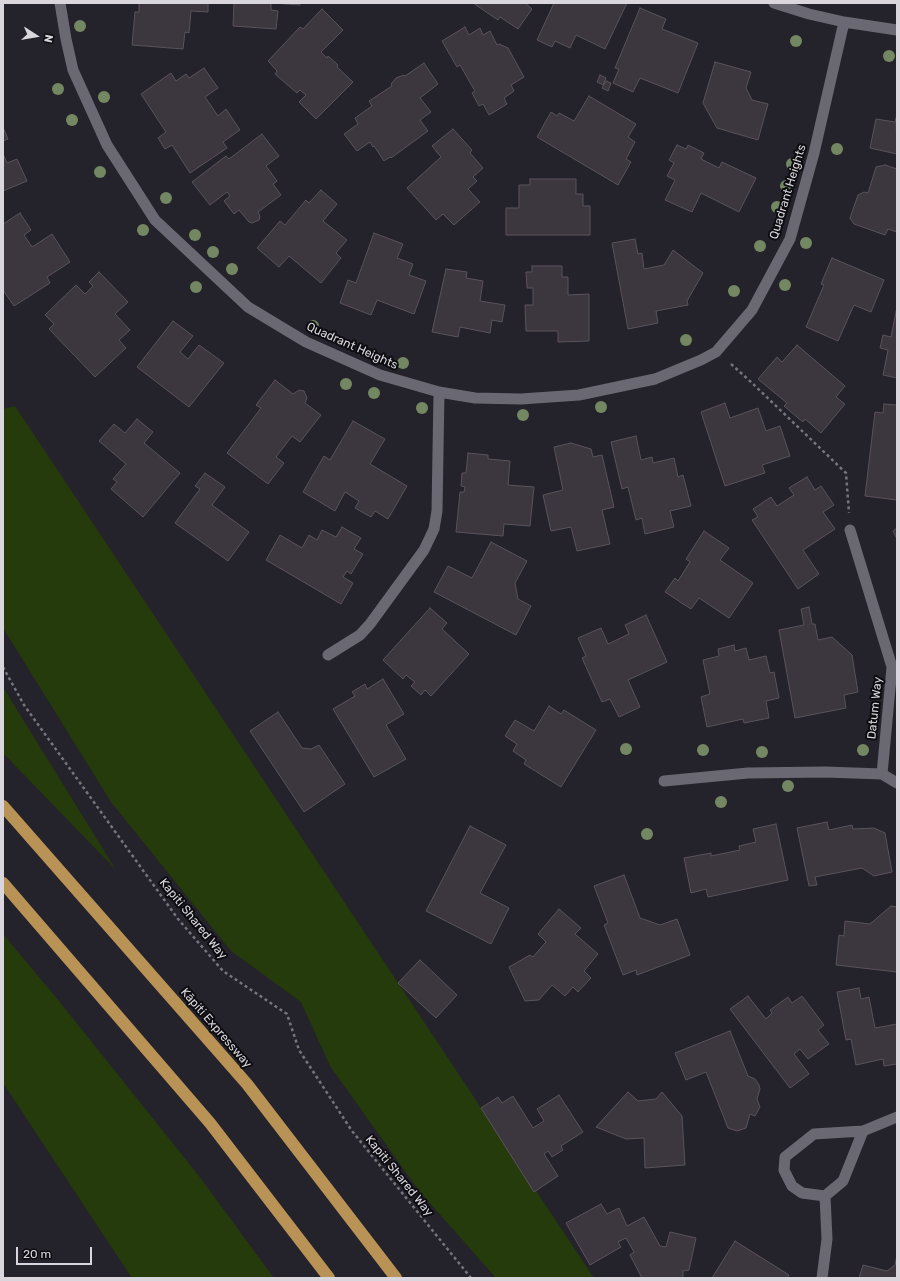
<!DOCTYPE html>
<meta charset="utf-8">
<style>
body{margin:0}
#map{position:relative;width:900px;height:1281px;overflow:hidden;background:#24222a;font-family:Rubik,sans-serif}
canvas{display:block}
.frame{position:absolute;inset:0;border:4px solid #d9d7dd;pointer-events:none}
.north{position:absolute;left:16px;top:16px;width:40px;height:40px;-webkit-text-stroke:3px #0d0c10;paint-order:stroke;rotate:102deg;font-size:11px;font-weight:700;line-height:16px;text-align:center;color:#d9d7dd}
.north::after{content:'';display:block;margin:auto;width:14px;height:18px;background:#d9d7dd;clip-path:polygon(50% 0,100% 100%,50% 72%,0 100%)}
.scale{position:absolute;left:16px;top:1247px;width:76px;height:18px;box-sizing:border-box;border:2px solid #d9d7dd;border-top:0;padding-left:5px;font-size:12px;line-height:14px;white-space:nowrap;color:#d9d7dd;-webkit-text-stroke:3px #0d0c10;paint-order:stroke}
</style>
<div id="map">
<canvas width="900" height="1281"></canvas>
<div class="frame"></div>
<div class="north">N</div>
<div class="scale">20 m</div>
</div>
<script>
const g = document.querySelector('canvas').getContext('2d');
g.lineJoin = 'round';
function fillPath(path, color) {
  g.fillStyle = color;
  g.fill(path, 'evenodd');
}
function toPath(rows) {
  const path = new Path2D();
  for (const r of rows) {
    path.moveTo(r[0], r[1]);
    for (let i = 2; i < r.length; i += 2) path.lineTo(r[i], r[i + 1]);
  }
  return path;
}
function strokePath(path, color, width, dash) {
  g.strokeStyle = color;
  g.lineWidth = width;
  g.lineCap = dash ? 'butt' : 'round';
  g.setLineDash(dash || []);
  g.stroke(path);
}
function write(font, color, halo, rows, align = 'center') {
  g.font = font + ' Rubik,sans-serif';
  g.lineWidth = 4;
  g.setLineDash([]);
  g.textBaseline = 'middle';
  g.strokeStyle = halo;
  g.fillStyle = color;
  for (const [text, x, y, turn = 0] of rows) {
    g.save();
    g.translate(x, y);
    g.rotate((+turn || 0) * Math.PI / 180);
    g.textAlign = isNaN(turn) ? turn : align;
    if (halo) g.strokeText(text, 0, 0);
    g.fillText(text, 0, 0);
    g.restore();
  }
}
fillPath(toPath([
 [15,406,594,1278,496,1278,420,1192,330,1066,301,1002,231,951,111,802,3,628,3,409],
 [3,687,116,870,3,753],
 [3,934,59,1001,199,1176,274,1278,132,1278,3,1083]
]), '#253b0b');
const building = toPath([
 [139,3,208,3,208,12,191,11,189,33,185,32,183,49,132,45,135,12,139,12,139,3],
 [234,3,271,3,271,10,278,11,276,29,233,26,234,3],
 [273,3,300,3,300,5,273,3],
 [473,3,525,3,532,9,518,29,500,17,498,20,473,3],
 [554,3,627,3,605,49,576,35,570,48,555,41,552,47,537,40,554,3],
 [640,8,666,19,662,29,698,43,678,93,640,78,633,92,613,83,619,69,615,68,640,8],
 [322,9,343,30,321,52,327,58,328,56,338,65,337,67,353,82,316,119,299,102,306,95,300,90,297,93,275,74,277,71,268,61,300,27,303,29,322,9],
 [465,27,469,35,480,28,483,35,490,31,497,45,499,44,508,48,524,77,511,85,514,91,504,98,507,104,489,115,483,104,479,106,472,93,475,91,460,65,457,67,442,41,465,27],
 [715,62,751,72,746,88,752,100,768,104,758,140,717,128,703,103,715,62],
 [424,63,438,84,420,98,431,112,420,120,428,131,391,158,390,157,384,161,374,146,373,147,370,142,357,151,344,134,358,124,355,118,372,106,369,101,392,86,391,84,396,78,404,75,405,76,424,63],
 [204,68,218,88,205,97,218,116,226,109,240,130,223,142,227,148,190,173,172,145,165,149,158,138,166,132,141,94,171,73,176,81,186,74,189,78,204,68],
 [600,75,606,78,603,85,597,82,600,75],
 [606,81,611,83,608,91,602,88,606,81],
 [589,96,636,124,628,137,635,142,626,159,631,162,618,185,537,137,551,112,557,116,559,113,574,121,589,96],
 [896,118,897,154,870,148,876,119,895,122,896,118],
 [3,127,8,139,3,141,3,127],
 [453,129,472,150,470,153,483,168,473,177,477,181,468,189,480,202,454,225,443,214,436,220,407,188,441,157,432,146,453,129],
 [262,134,279,156,266,166,277,181,273,184,281,195,258,212,260,216,259,220,252,223,249,222,239,210,234,214,224,201,230,196,227,192,210,205,192,182,226,156,229,159,262,134],
 [677,145,686,149,688,145,704,153,701,159,719,168,722,162,756,178,739,212,701,193,692,212,665,200,675,180,667,176,674,163,669,160,677,145],
 [3,154,7,163,17,159,27,181,3,191,3,154],
 [885,165,897,169,897,232,888,229,885,235,854,224,850,218,858,195,864,192,868,193,876,167,885,165],
 [530,179,576,179,576,194,583,194,583,206,590,206,590,235,506,235,506,208,519,208,519,185,530,185,530,179],
 [321,190,337,204,323,221,347,240,336,253,341,258,321,283,289,256,279,267,257,248,280,221,285,225,306,200,309,203,321,190],
 [20,213,31,230,24,235,32,247,52,234,70,262,47,277,50,283,14,306,3,290,3,224,20,213],
 [374,233,403,244,397,258,413,264,409,275,426,281,414,314,377,300,371,315,340,303,348,280,356,283,374,233],
 [635,239,638,254,642,253,644,269,664,265,673,250,703,273,687,301,688,305,656,311,658,323,628,329,612,243,635,239],
 [832,258,884,280,871,312,854,305,838,341,806,327,824,285,821,284,832,258],
 [532,266,562,266,562,277,568,277,568,295,589,294,589,341,558,342,558,331,526,331,525,305,533,305,533,288,527,288,526,272,532,272,532,266],
 [446,269,467,272,466,278,483,281,480,301,505,305,502,322,492,320,490,333,460,327,458,337,432,332,446,269],
 [99,272,128,302,115,314,130,330,119,340,126,348,95,377,49,329,54,324,45,315,76,285,85,294,93,286,89,282,99,272],
 [897,307,897,378,883,375,888,350,880,348,883,335,891,337,897,307],
 [173,321,193,336,180,352,188,359,199,345,224,363,189,407,137,367,173,321],
 [797,345,845,386,836,397,845,404,821,433,805,419,803,422,784,406,787,403,758,379,777,357,782,362,797,345],
 [275,380,293,394,299,390,304,391,307,398,305,403,321,415,300,442,292,436,276,457,284,463,268,484,227,453,261,408,256,405,275,380],
 [725,403,730,418,758,408,766,431,780,426,790,456,762,465,765,473,725,486,701,412,725,403],
 [884,404,897,405,897,500,865,496,875,412,883,413,884,404],
 [137,419,153,432,144,443,180,473,143,517,111,489,117,482,113,479,126,464,99,441,114,424,125,433,137,419],
 [353,421,385,439,370,464,407,486,388,519,375,511,371,517,355,508,359,501,345,492,335,511,303,492,324,456,330,460,353,421],
 [636,436,641,460,652,457,653,463,674,458,678,477,683,475,691,506,670,511,674,527,645,534,642,518,636,520,628,487,622,489,611,442,636,436],
 [571,443,591,449,593,457,602,455,614,507,602,510,610,544,577,551,571,527,551,531,543,495,563,490,554,447,571,443],
 [468,453,488,455,488,459,510,461,508,485,534,487,530,526,504,524,503,536,456,532,460,492,464,492,465,487,461,486,462,473,466,473,468,453],
 [205,473,225,487,212,505,249,532,228,561,175,523,200,489,195,486,205,473],
 [807,477,815,490,821,486,834,505,823,512,835,529,803,550,819,574,798,589,752,520,758,517,753,509,771,497,777,506,794,495,789,488,807,477],
 [342,527,361,538,354,549,363,554,351,574,347,571,343,577,353,583,341,604,266,560,280,535,302,548,309,535,317,540,322,530,336,537,342,527],
 [897,528,897,539,893,531,897,528],
 [704,531,729,548,720,560,753,583,729,618,699,598,691,609,665,592,675,578,678,581,690,562,686,559,704,531],
 [491,542,527,561,515,583,518,599,531,606,516,635,434,592,448,566,472,578,491,542],
 [809,607,812,624,815,624,818,640,832,637,852,655,858,692,844,695,846,708,795,718,779,630,804,625,801,609,809,607],
 [430,608,447,623,442,629,469,654,431,696,425,690,421,695,411,686,415,682,406,675,403,679,383,660,430,608],
 [646,615,667,662,628,680,640,707,619,717,610,699,602,702,582,658,586,656,578,638,601,628,608,644,629,634,625,625,646,615],
 [734,645,735,651,746,648,749,660,766,656,770,673,774,672,779,698,766,701,769,718,744,723,743,719,707,727,701,697,710,694,703,660,719,656,718,649,734,645],
 [383,679,404,714,386,725,406,759,374,777,333,709,355,696,352,692,365,684,367,689,383,679],
 [549,706,561,714,564,710,596,730,561,787,524,764,526,760,513,751,517,744,505,736,515,720,534,731,549,706],
 [278,712,302,748,311,749,319,745,345,784,304,812,250,731,278,712],
 [827,822,829,830,852,825,853,829,874,828,885,833,892,872,874,876,862,868,815,877,817,885,809,886,797,828,827,822],
 [776,824,788,880,708,897,706,889,691,893,684,858,711,853,711,856,740,850,739,846,756,842,753,829,776,824],
 [470,826,506,845,480,893,509,908,491,944,426,911,470,826],
 [624,875,640,918,660,925,677,919,690,955,637,975,636,970,623,975,604,925,608,923,594,886,624,875],
 [891,906,897,907,897,972,836,965,839,935,844,936,845,921,870,924,891,906],
 [559,909,581,928,575,934,598,954,584,971,591,978,578,992,573,987,565,996,552,985,539,1000,525,1001,509,967,530,955,533,957,546,942,538,934,559,909],
 [420,960,457,995,436,1018,398,983,420,960],
 [859,988,861,999,869,997,875,1028,897,1024,897,1064,884,1066,883,1059,856,1065,851,1039,846,1040,837,992,859,988],
 [748,996,766,1019,772,1013,770,1010,788,997,792,1003,802,996,824,1025,818,1030,829,1044,808,1059,800,1049,794,1054,809,1074,790,1088,730,1009,748,996],
 [730,1031,748,1076,755,1079,759,1085,760,1089,757,1099,760,1107,755,1116,750,1114,746,1128,737,1131,728,1128,706,1072,686,1080,675,1053,730,1031],
 [628,1092,638,1101,656,1099,662,1092,682,1116,685,1165,645,1168,644,1138,626,1139,596,1127,628,1092],
 [559,1095,583,1132,561,1146,563,1150,552,1157,548,1151,544,1154,558,1176,534,1192,481,1108,498,1097,502,1103,513,1096,533,1128,544,1121,537,1109,559,1095],
 [601,1204,607,1214,619,1208,627,1226,644,1217,660,1246,666,1247,670,1232,696,1238,689,1270,683,1271,683,1278,642,1278,630,1255,634,1252,626,1238,618,1242,621,1247,590,1265,566,1223,601,1204],
 [735,1241,789,1275,787,1278,712,1278,735,1241],
 [897,1255,897,1278,859,1278,863,1265,887,1271,895,1265,897,1255]
]);
fillPath(building, '#3c363e');
strokePath(building, '#5a535c', 1);
strokePath(toPath([
 [731,364,751,382,846,473,849,513],
 [3,667,24,705,178,919,223,971,287,1014,299,1050,352,1131,471,1278]
]), '#76747c', 2.5, [3, 3]);
strokePath(toPath([
 [60,3,66,39,73,70,107,145,155,220,248,307,306,342,380,375,439,392,475,398,521,399,579,395,655,379,701,360,716,352,752,310,790,239,814,153,844,22],
 [774,3,809,14,844,22,897,30],
 [850,530,892,667,882,774],
 [328,655,360,635,370,624,424,550,434,529,437,511,439,392],
 [664,781,748,773,825,772,882,774,897,783],
 [863,1131,843,1181,825,1196,802,1193,792,1186,784,1170,785,1157,814,1134,863,1131,897,1117],
 [822,1278,827,1239,825,1196]
]), '#6a6872', 11);
strokePath(toPath([
 [3,806,247,1084,396,1278],
 [3,883,210,1123,329,1278]
]), '#b99255', 12);
g.fillStyle = '#738862';
for (const [x, y] of [
 [80,26],
 [796,41],
 [889,56],
 [58,89],
 [104,97],
 [72,120],
 [837,149],
 [792,164],
 [100,172],
 [786,186],
 [166,198],
 [777,207],
 [143,230],
 [195,235],
 [806,243],
 [760,246],
 [213,252],
 [232,269],
 [785,285],
 [196,287],
 [734,291],
 [313,326],
 [686,340],
 [403,363],
 [346,384],
 [374,393],
 [601,407],
 [422,408],
 [523,415],
 [626,749],
 [703,750],
 [863,750],
 [762,752],
 [788,786],
 [721,802],
 [647,834]
]) {
  g.beginPath();
  g.arc(x, y, 6, 0, 2 * Math.PI);
  g.fill();
}
write('12px', '#d9d7dd', '#0d0c10', [
 ["Quadrant Heights",788,192,-73],
 ["Quadrant Heights",352,346,24],
 ["Datum Way",875,708,-84],
 ["Kapiti Shared Way",193,919,51],
 ["Kāpiti Expressway",216,1028,49],
 ["Kapiti Shared Way",399,1176,51]
]);
</script>
